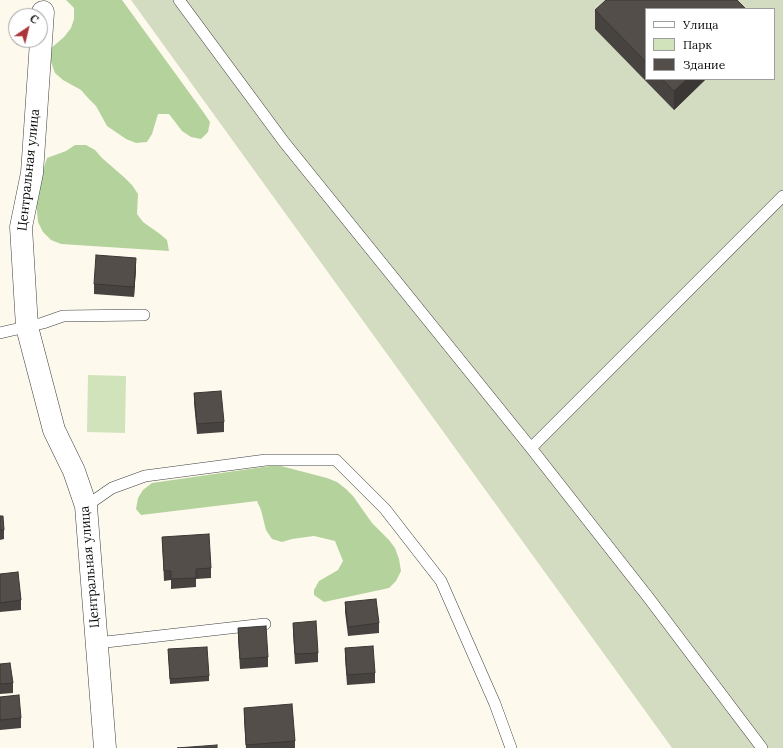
<!DOCTYPE html>
<meta charset="utf-8">
<style>
body{margin:0}
#map{position:relative;width:783px;height:748px;overflow:hidden;background:#fdfaed;font-family:Lora,serif}
canvas{display:block}
.legend{position:absolute;left:645px;top:8px;width:130px;height:72px;box-sizing:border-box;background:#fff;border:1px solid #9e9e9e;margin:0;padding:5px 7px;list-style:none;font-size:12px;color:#0c0c0c}
.legend li{display:flex;align-items:center;gap:8px;height:20px}
.legend b{width:20px;border:1px solid #9e9e9e}
.north{position:absolute;left:8px;top:8px;width:40px;height:40px;box-sizing:border-box;background:#fff;border:1px solid #9e9e9e;border-radius:50%;rotate:35deg;font-size:11px;font-weight:700;line-height:16px;text-align:center;color:#0c0c0c}
.north::after{content:'';display:block;margin:auto;width:14px;height:18px;background:#ab353a;clip-path:polygon(50% 0,100% 100%,50% 72%,0 100%)}
</style>
<div id="map">
<canvas width="783" height="748"></canvas>
<ul class="legend">
<li><b style="height:5px;background:#fff"></b>Улица</li>
<li><b style="height:11px;background:#d0e3bb"></b>Парк</li>
<li><b style="height:11px;background:#534e4a"></b>Здание</li>
</ul>
<div class="north">С</div>
</div>
<script>
const g = document.querySelector('canvas').getContext('2d');
g.lineJoin = 'round';
function fillPath(path, color) {
  g.fillStyle = color;
  g.fill(path, 'evenodd');
}
function toPath(rows) {
  const path = new Path2D();
  for (const r of rows) {
    path.moveTo(r[0], r[1]);
    for (let i = 2; i < r.length; i += 2) path.lineTo(r[i], r[i + 1]);
  }
  return path;
}
function strokePath(path, color, width, dash) {
  g.strokeStyle = color;
  g.lineWidth = width;
  g.lineCap = dash ? 'butt' : 'round';
  g.setLineDash(dash || []);
  g.stroke(path);
}
function write(font, color, halo, rows, align = 'center') {
  g.font = font + ' Lora,serif';
  g.lineWidth = 4;
  g.setLineDash([]);
  g.textBaseline = 'middle';
  g.strokeStyle = halo;
  g.fillStyle = color;
  for (const [text, x, y, turn = 0] of rows) {
    g.save();
    g.translate(x, y);
    g.rotate((+turn || 0) * Math.PI / 180);
    g.textAlign = isNaN(turn) ? turn : align;
    if (halo) g.strokeText(text, 0, 0);
    g.fillText(text, 0, 0);
    g.restore();
  }
}
fillPath(toPath([
 [88,375,126,376,125,433,87,432]
]), '#d0e3bb');
fillPath(toPath([
 [66,0,122,0,204,113,210,122,208,132,201,139,191,137,182,131,169,114,158,114,152,134,147,142,136,143,126,139,107,126,96,106,88,98,81,90,63,80,55,73,51,62,49,50,64,37,71,28,74,19,74,8],
 [75,145,86,145,95,150,102,158,125,178,132,185,138,194,137,214,143,222,160,234,167,240,169,251,61,244,51,240,43,232,38,222,36,201,40,179,47,158,66,151],
 [277,465,327,478,337,482,346,489,353,496,372,523,389,540,395,548,399,559,401,571,396,581,389,588,324,602,314,595,314,590,319,581,338,570,343,561,335,541,314,536,292,539,282,542,272,539,266,530,261,510,257,501,141,515,136,509,138,498,143,490,152,483]
]), '#b4d29c');
fillPath(toPath([
 [131,0,783,0,783,748,672,748],
 [646,9,774,9,774,79,646,79]
]), '#d3dcc1');
const lane = toPath([
 [179,0,284,142,531,448,648,597,762,748],
 [0,333,43,323,63,316,144,315],
 [531,448,783,196],
 [86,506,112,488,145,476,266,460,336,460,385,509,441,581,495,704,511,748],
 [97,643,265,624]
]);
const street = toPath([
 [43,12,32,173,21,227,27,327,54,430,74,471,86,506,105,748]
]);
strokePath(lane, '#3f3f3f', 12);
strokePath(street, '#3f3f3f', 23);
strokePath(lane, '#fff', 11);
strokePath(street, '#fff', 22);
fillPath(toPath([
 [646,9,646,79,706,79,674,110,595,29,595,10],
 [136,268,134,297,94,294,94,284],
 [194,393,224,422,224,432,197,434,194,403],
 [0,516,4,530,4,539,0,540],
 [162,537,211,568,211,578,196,579,196,587,171,589,171,580,164,581],
 [0,574,21,600,21,610,0,612],
 [345,602,379,623,379,633,348,636,345,612],
 [293,623,318,653,318,662,295,664,293,632],
 [238,628,268,657,268,667,240,669,238,638],
 [345,648,375,673,375,683,347,685,345,658],
 [168,649,209,676,209,681,170,684],
 [0,664,13,683,13,693,0,694],
 [0,697,21,718,21,728,0,730],
 [244,708,295,741,295,748,246,748,244,718]
]), '#474340');
fillPath(toPath([
 [687,79,706,79,674,110,674,91],
 [136,258,136,268,134,297,134,287]
]), '#3a3734');
const building = toPath([
 [606,0,737,0,746,9,646,9,646,62,595,10,606,0],
 [662,79,687,79,674,91,662,79],
 [96,255,136,258,134,287,94,284,96,255],
 [221,391,224,422,197,424,194,393,221,391],
 [0,516,3,516,4,530,0,530,0,516],
 [209,534,211,568,196,569,196,578,171,579,171,571,164,571,162,537,209,534],
 [18,572,21,600,0,603,0,574,18,572],
 [376,599,379,623,348,627,345,602,376,599],
 [316,621,318,653,295,654,293,623,316,621],
 [266,626,268,657,240,659,238,628,266,626],
 [373,646,375,673,347,675,345,648,373,646],
 [207,647,209,676,170,679,168,649,207,647],
 [10,663,13,683,0,684,0,664,10,663],
 [19,695,21,718,0,720,0,697,19,695],
 [292,704,295,741,246,745,244,708,292,704],
 [217,745,217,748,177,748,217,745]
]);
fillPath(building, '#534e4a');
strokePath(building, '#3a3734', 1);
write('13px', '#0c0c0c', '#fff', [
 ["Центральная улица",29,170,-84],
 ["Центральная улица",90,567,-95]
]);
</script>
